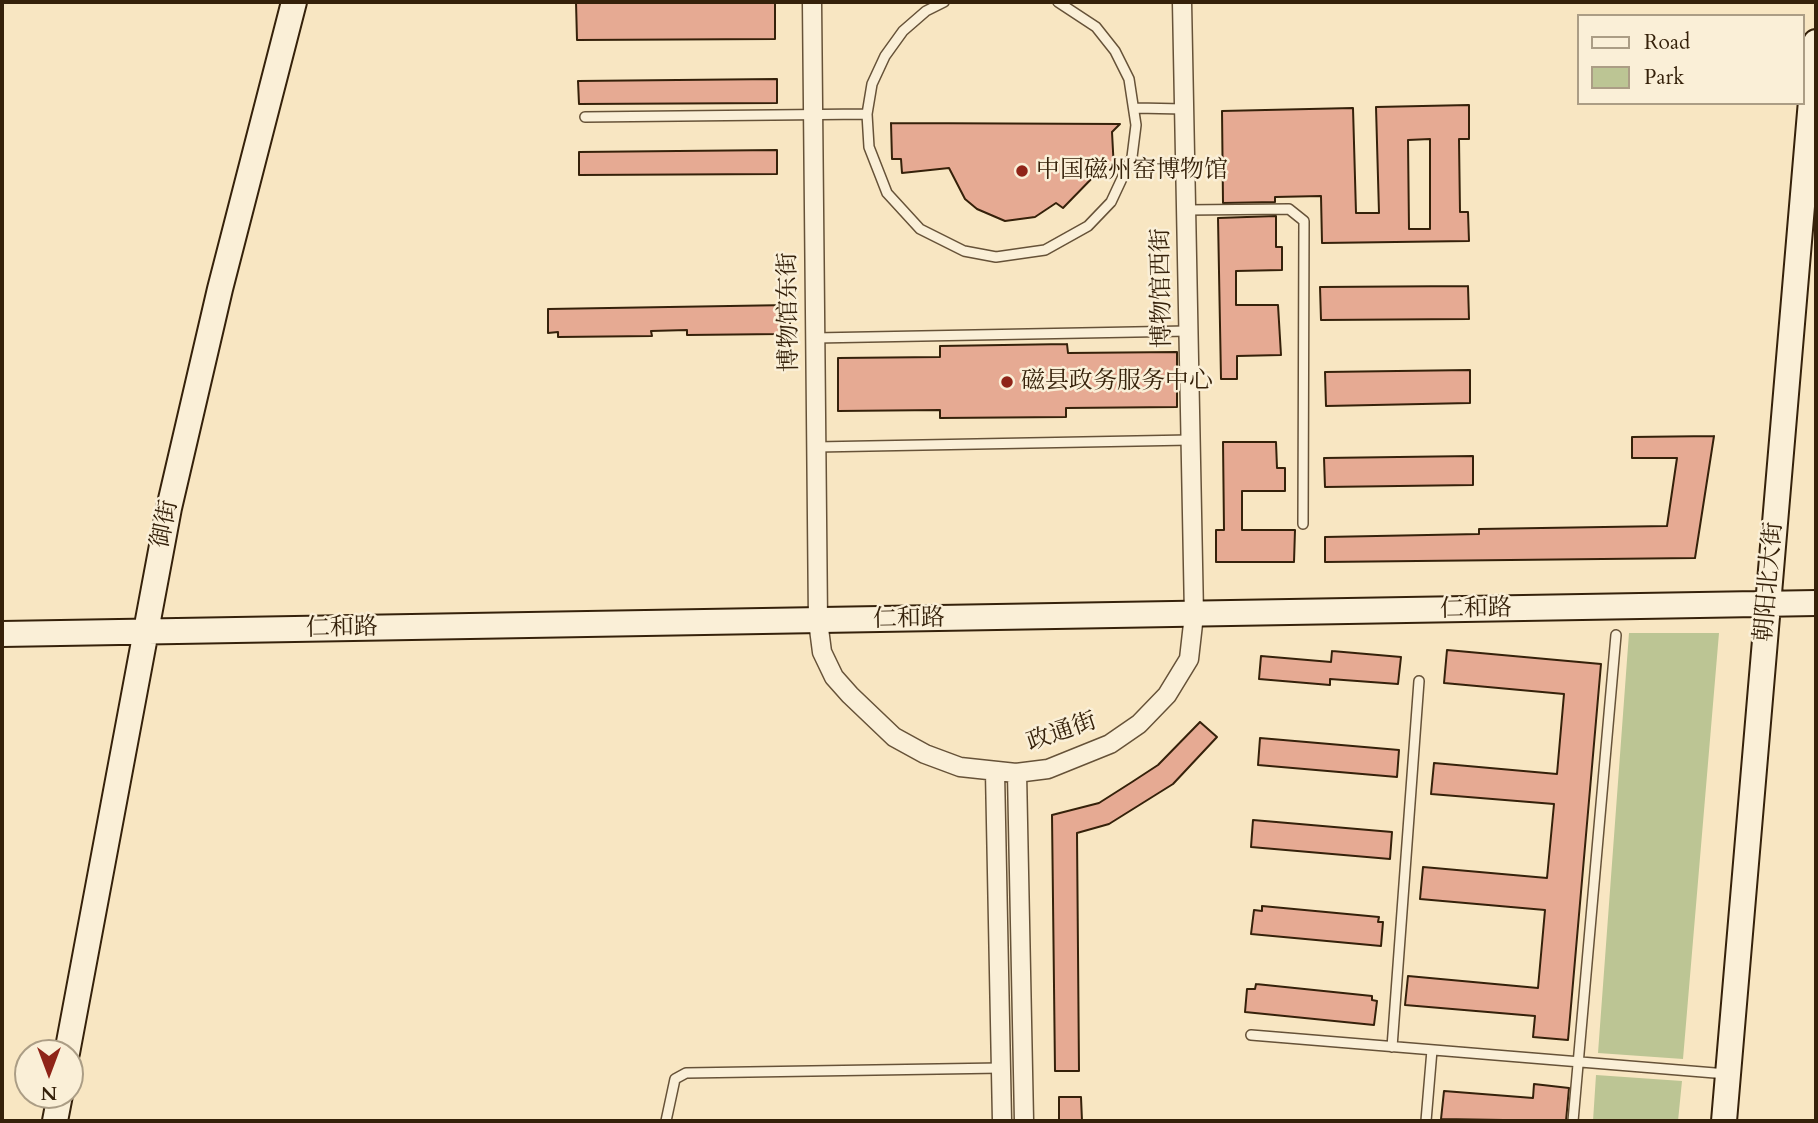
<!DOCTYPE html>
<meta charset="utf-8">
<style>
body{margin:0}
#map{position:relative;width:1818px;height:1123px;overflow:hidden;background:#f8e6c2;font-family:Cardo,serif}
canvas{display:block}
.frame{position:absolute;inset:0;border:4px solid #35210a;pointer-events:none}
.legend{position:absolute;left:1577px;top:14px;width:228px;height:91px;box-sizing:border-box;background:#faefd7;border:2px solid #ab9d85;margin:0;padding:9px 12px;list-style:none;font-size:21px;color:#35210a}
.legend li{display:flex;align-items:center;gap:14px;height:35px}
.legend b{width:35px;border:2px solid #ab9d85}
.north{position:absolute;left:14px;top:1039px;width:70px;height:70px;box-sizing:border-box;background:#faefd7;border:2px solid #ab9d85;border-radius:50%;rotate:180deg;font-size:19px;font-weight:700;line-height:28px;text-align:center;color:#35210a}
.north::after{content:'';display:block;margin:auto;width:24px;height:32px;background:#8f2418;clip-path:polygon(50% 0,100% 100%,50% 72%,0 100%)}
</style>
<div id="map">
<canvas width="1818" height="1123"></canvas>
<div class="frame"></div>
<ul class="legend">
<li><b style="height:9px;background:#faefd7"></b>Road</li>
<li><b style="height:19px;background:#bcc594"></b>Park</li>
</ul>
<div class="north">N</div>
</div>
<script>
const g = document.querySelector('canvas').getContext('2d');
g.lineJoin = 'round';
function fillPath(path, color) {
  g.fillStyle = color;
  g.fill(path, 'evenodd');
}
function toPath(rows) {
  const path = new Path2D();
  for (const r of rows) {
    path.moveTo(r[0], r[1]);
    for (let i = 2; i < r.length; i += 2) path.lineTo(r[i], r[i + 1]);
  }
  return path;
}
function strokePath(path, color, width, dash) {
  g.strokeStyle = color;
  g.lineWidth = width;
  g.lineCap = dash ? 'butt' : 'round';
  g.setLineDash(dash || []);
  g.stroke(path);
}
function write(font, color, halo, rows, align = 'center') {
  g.font = font + ' Cardo,"Noto Serif SC",serif';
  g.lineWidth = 5;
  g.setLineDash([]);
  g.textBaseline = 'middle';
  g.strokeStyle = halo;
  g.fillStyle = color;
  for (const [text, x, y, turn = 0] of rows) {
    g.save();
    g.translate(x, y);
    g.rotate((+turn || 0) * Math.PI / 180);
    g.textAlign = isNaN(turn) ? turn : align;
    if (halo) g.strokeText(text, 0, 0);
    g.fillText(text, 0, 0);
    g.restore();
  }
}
fillPath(toPath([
 [1629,633,1719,633,1683,1059,1598,1053],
 [1596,1075,1682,1081,1678,1121,1593,1121]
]), '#bcc594');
const building = toPath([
 [576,2,775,2,775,39,577,40,576,2],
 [777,79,777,103,579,104,578,81,777,79],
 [1469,105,1469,139,1459,139,1460,212,1468,212,1469,241,1322,243,1321,196,1275,197,1275,202,1223,203,1222,111,1353,108,1356,213,1379,213,1376,107,1469,105],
 [1430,139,1430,229,1409,229,1408,140,1430,139],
 [891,123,1120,124,1112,132,1114,170,1100,170,1063,208,1056,203,1035,217,1005,221,977,209,965,199,949,168,902,173,901,159,892,159,891,123],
 [777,150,777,174,579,175,579,152,777,150],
 [1276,216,1276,247,1282,247,1282,270,1236,271,1236,305,1278,305,1281,355,1237,356,1237,379,1221,379,1218,218,1276,216],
 [1468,286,1469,319,1321,320,1320,287,1468,286],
 [790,305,790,329,780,329,780,334,687,335,687,330,651,331,652,336,558,337,558,332,548,333,548,309,790,305],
 [1067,344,1068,353,1177,352,1177,407,1066,408,1066,417,940,418,940,410,838,411,838,358,940,357,940,346,1067,344],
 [1470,370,1470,403,1326,406,1325,372,1470,370],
 [1714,436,1695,558,1325,562,1325,537,1479,534,1479,529,1667,526,1677,458,1632,458,1632,437,1714,436],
 [1223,442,1276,442,1277,468,1285,468,1285,491,1242,491,1242,530,1295,530,1294,562,1216,562,1216,530,1224,530,1223,442],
 [1473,456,1473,485,1325,487,1324,458,1473,456],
 [1447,650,1601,664,1568,1040,1533,1037,1535,1016,1405,1005,1408,976,1538,988,1545,910,1420,899,1423,867,1547,878,1554,804,1431,794,1434,763,1557,774,1564,694,1444,683,1447,650],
 [1332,651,1401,657,1398,684,1330,679,1330,685,1259,679,1261,656,1331,662,1332,651],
 [1200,722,1217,737,1173,784,1109,824,1077,833,1079,1071,1055,1071,1052,815,1099,803,1132,782,1158,765,1200,722],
 [1260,738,1399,750,1397,777,1258,765,1260,738],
 [1253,820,1392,832,1390,859,1251,847,1253,820],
 [1262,906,1379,917,1378,922,1383,922,1381,946,1251,934,1254,910,1262,911,1262,906],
 [1256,984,1372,996,1372,1000,1377,1001,1374,1025,1245,1012,1247,989,1255,989,1256,984],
 [1534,1084,1569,1088,1566,1121,1441,1119,1444,1091,1533,1098,1534,1084],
 [1059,1097,1081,1097,1082,1121,1059,1121,1059,1097]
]);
fillPath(building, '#e6aa93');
strokePath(building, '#35210a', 2);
const lane = toPath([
 [944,2,926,11,903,31,885,56,872,84,867,114,869,147,887,193,920,229,964,251,996,257,1045,250,1088,226,1111,202,1132,157,1136,125,1129,79,1115,51,1096,27,1058,2],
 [1136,108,1184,109],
 [585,117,867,114],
 [1186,210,1289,209,1304,221,1303,524],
 [815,338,1188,331],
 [816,447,1190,440],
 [1251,1035,1727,1074],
 [1392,1047,1419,681],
 [666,1121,675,1079,686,1073,1001,1068],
 [1426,1121,1432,1050],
 [1573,1121,1616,635]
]);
const street = toPath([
 [812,2,818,621,822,652,834,677,850,695,894,737,925,754,960,767,1016,773,1048,769,1110,744,1139,724,1167,695,1189,659,1194,615,1182,2],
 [995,772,1002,1121],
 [1017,773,1024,1121]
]);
const secondary = toPath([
 [2,634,1816,603],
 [67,1053,169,508,220,289,294,2],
 [55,1121,60,1095],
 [1724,1121,1816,42]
]);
strokePath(lane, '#665238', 12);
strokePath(street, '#665238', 21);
strokePath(secondary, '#35210a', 28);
strokePath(lane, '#faefd7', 9);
strokePath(street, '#faefd7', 18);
strokePath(secondary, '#faefd7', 24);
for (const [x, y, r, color] of [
 [1022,171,7,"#8f2418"],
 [1007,382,7,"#8f2418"]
]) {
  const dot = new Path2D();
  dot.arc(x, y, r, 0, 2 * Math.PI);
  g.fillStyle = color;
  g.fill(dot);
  strokePath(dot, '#faefd7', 2.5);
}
write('24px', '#35210a', '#faefd7', [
 ["中国磁州窑博物馆",1036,171],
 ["磁县政务服务中心",1021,382]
], 'left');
write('24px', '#35210a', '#faefd7', [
 ["博物馆西街",1163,288,-91],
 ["博物馆东街",790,312,-91],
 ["御街",166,524,-78],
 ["朝阳北大街",1770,582,-85],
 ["仁和路",1476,610,-1],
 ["仁和路",909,620,-1],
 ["仁和路",342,629,-1],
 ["政通街",1062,733,-19]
]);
</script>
